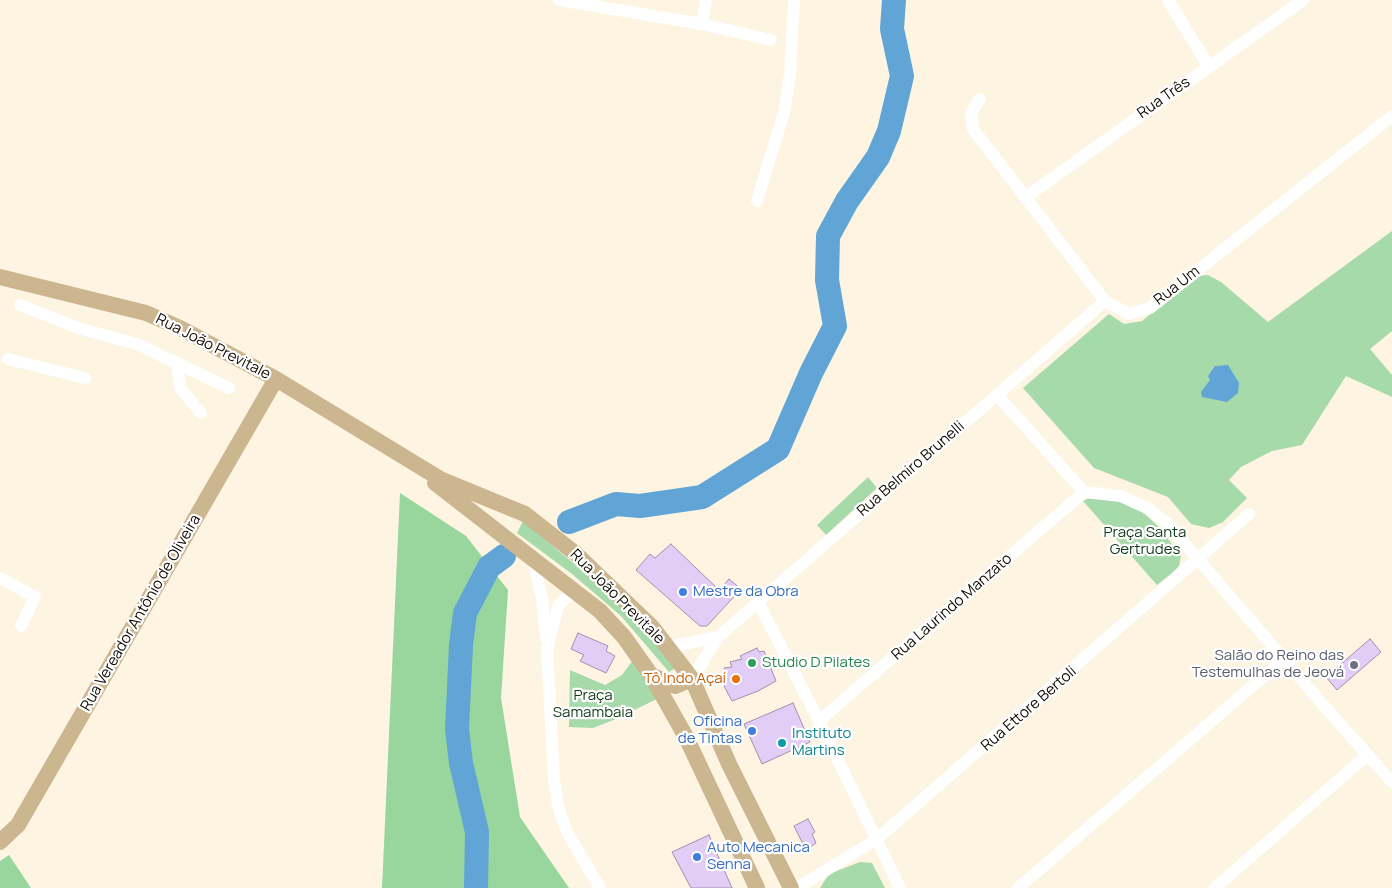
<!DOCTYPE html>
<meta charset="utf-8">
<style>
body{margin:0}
canvas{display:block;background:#fdf4e2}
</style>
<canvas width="1392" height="888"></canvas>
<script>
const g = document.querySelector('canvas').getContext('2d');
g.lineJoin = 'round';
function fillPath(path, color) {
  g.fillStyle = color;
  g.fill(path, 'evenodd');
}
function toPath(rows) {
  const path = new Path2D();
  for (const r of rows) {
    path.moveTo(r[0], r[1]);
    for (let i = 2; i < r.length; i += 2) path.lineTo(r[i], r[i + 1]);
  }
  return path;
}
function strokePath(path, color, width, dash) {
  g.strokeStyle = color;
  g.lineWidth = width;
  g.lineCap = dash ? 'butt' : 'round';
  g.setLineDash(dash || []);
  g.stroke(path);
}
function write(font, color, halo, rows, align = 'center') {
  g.font = font + ' Manrope,sans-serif';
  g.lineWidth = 4.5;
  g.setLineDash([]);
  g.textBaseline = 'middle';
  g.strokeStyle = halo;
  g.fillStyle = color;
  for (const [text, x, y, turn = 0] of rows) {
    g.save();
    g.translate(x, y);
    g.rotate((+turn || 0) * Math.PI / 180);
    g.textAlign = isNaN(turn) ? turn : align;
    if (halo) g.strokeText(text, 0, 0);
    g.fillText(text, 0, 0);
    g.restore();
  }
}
fillPath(toPath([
 [1392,231,1392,331,1370,349,1392,375,1392,397,1346,376,1302,445,1272,451,1241,467,1229,480,1247,498,1223,522,1209,528,1191,524,1168,497,1094,468,1023,388,1109,314,1124,324,1142,321,1196,276,1208,275,1221,282,1268,322],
 [868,477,877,488,826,535,817,525],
 [1098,496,1136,506,1159,527,1181,556,1179,566,1172,573,1157,585,1083,501,1091,497],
 [523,521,605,590,645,627,677,667,669,672,621,616,572,574,517,533],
 [633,660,661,697,616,719,593,728,569,727,570,670,605,685,622,675],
 [860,862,872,863,885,888,820,888,829,874]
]), '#a7daaa');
fillPath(toPath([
 [400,493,466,536,508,590,501,698,520,817,569,888,382,888],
 [9,855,31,888,0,888,0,861]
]), '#98d69d');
fillPath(toPath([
 [1228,365,1239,383,1238,393,1227,402,1202,397,1201,392,1210,380,1208,376,1215,366]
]), '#61a4d6');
strokePath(toPath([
 [569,522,616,504,640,506,702,497,778,449,811,373,835,326,827,280,828,236,847,201,878,157,889,131,902,76,892,29,894,0],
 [476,888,477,832,461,763,457,729,461,645,465,613,489,567,504,556]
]), '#61a4d6', 24);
const building = toPath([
 [671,544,719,590,729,579,741,589,707,626,700,626,636,570,650,554,655,558,671,544],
 [578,633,608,646,606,651,615,656,606,673,580,661,584,655,571,649,578,633],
 [1370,639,1381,652,1337,690,1326,677,1370,639],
 [757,648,759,652,764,651,776,681,758,691,732,701,724,686,726,684,722,673,726,672,724,668,732,667,730,662,742,659,740,656,757,648],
 [793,703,810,742,762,764,744,724,793,703],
 [808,819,815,832,812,834,816,843,806,850,794,826,808,819],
 [709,835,732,888,691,888,672,852,709,835]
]);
fillPath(building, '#e1cdf6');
strokePath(building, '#9f91ad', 1);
strokePath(toPath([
 [559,0,702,24,771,40],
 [1168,0,1209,67],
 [702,24,706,0],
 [980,99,971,113,973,129,1105,301,1129,314,1150,308,1392,116],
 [1026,197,1303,0],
 [757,201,784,112,790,74,794,0],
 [20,305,78,328,137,344,229,388],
 [8,359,85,378],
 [177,362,180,388,201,413],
 [998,396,1084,492,1121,496,1147,508,1166,522,1331,714,1392,782],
 [533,560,542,599,546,638],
 [0,578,35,597,21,626],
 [577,593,568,596,558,606,547,650,554,779,558,806,567,832,600,888],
 [759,604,819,721,900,888],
 [668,647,718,637],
 [692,679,718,637,1105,301],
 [819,721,1084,492],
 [797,888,877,839,1249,514],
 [1018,888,1284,659],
 [1215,888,1367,755]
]), '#fff', 12);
strokePath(toPath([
 [0,277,146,313,180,328,276,379,442,480,525,514,576,554,652,627,692,679,729,764,791,888],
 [435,483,600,611,624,637,651,675,686,737,757,888],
 [651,675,675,686,692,679],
 [0,842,18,825,276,379]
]), '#cbb68f', 16);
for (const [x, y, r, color] of [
 [683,592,5,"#3f7fe0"],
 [752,663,5,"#2e9e5b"],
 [1354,665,5,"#6b7280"],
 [736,679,5,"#e8710a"],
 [752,731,5,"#3f7fe0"],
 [782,743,5,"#0f9aa8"],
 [697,857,5,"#3f7fe0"]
]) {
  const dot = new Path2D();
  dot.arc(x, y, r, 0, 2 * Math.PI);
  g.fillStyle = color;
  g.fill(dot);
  strokePath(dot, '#fff', 2);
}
write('15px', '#110c03', '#fff', [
 ["Rua Três",1164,98,-35],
 ["Rua Um",1177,286,-38],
 ["Rua João Previtale",213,347,27],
 ["Rua Belmiro Brunelli",911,469,-41],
 ["Rua João Previtale",617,597,45],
 ["Rua Laurindo Manzato",952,607,-41],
 ["Rua Vereador Antônio de Oliveira",141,613,-60],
 ["Rua Ettore Bertoli",1029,709,-41]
]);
write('15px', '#0f3b17', '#fff', [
 ["Praça Santa",1145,533],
 ["Gertrudes",1145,550],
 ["Praça",593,696],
 ["Samambaia",593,713]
]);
write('15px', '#366cbe', '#fff', [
 ["Mestre da Obra",693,592],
 ["Oficina",742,722,"right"],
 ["de Tintas",742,739,"right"],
 ["Auto Mecanica",707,848],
 ["Senna",707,865]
], 'left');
write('15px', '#5b616d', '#fff', [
 ["Salão do Reino das",1344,656],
 ["Testemulhas de Jeová",1344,673]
], 'right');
write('15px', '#27864d', '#fff', [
 ["Studio D Pilates",762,663]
], 'left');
write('15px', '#c56008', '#fff', [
 ["Tô Indo Açaí",726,679]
], 'right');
write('15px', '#0d838f', '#fff', [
 ["Instituto",792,734],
 ["Martins",792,751]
], 'left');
</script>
